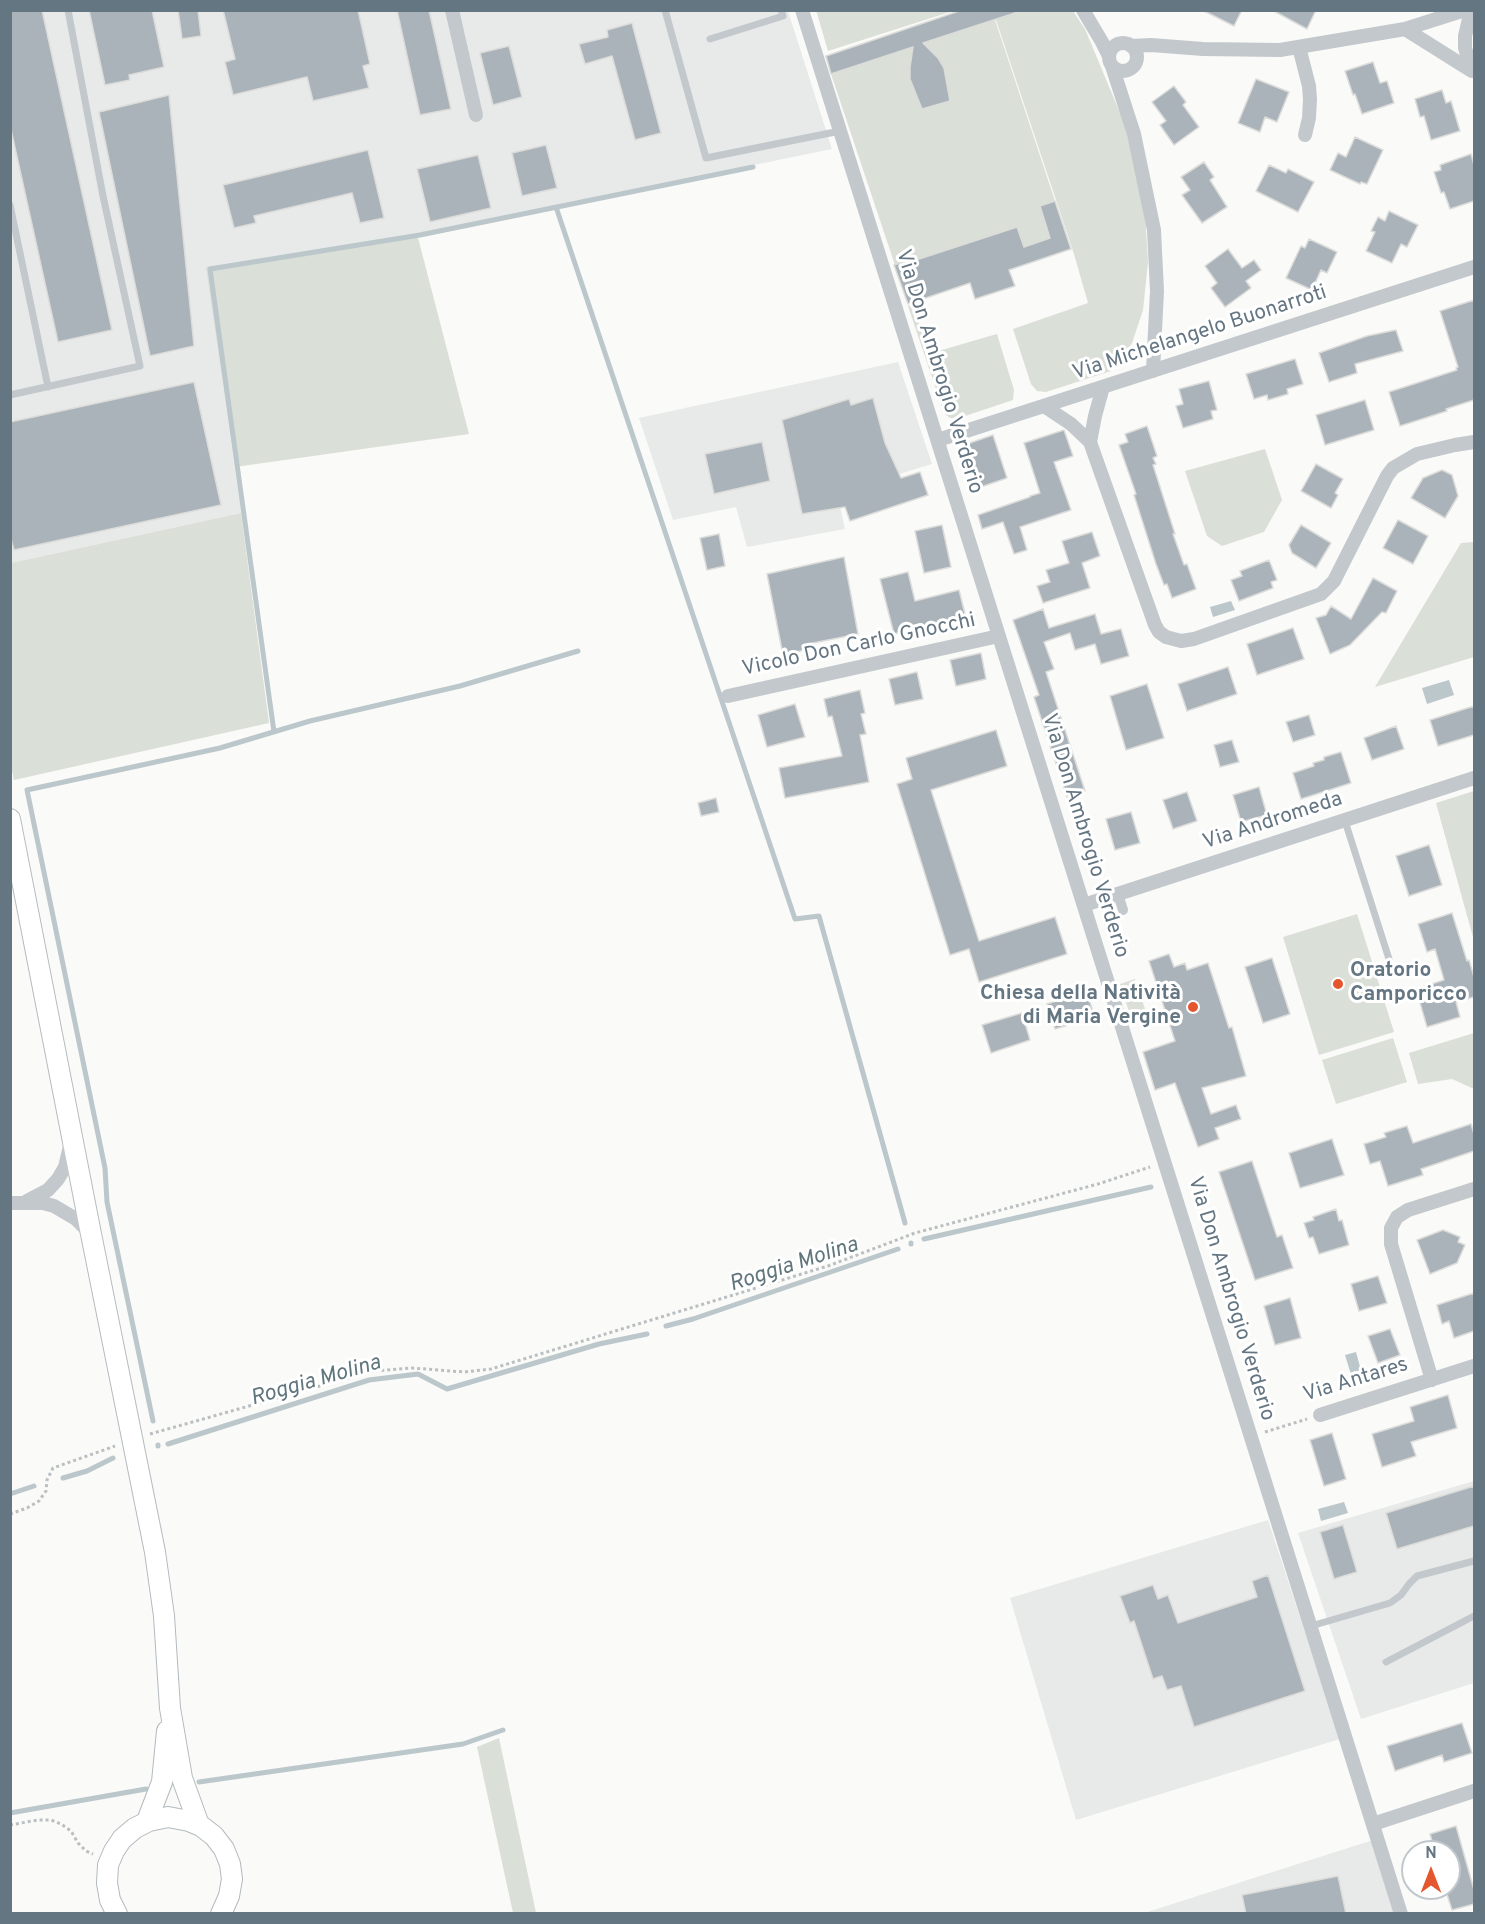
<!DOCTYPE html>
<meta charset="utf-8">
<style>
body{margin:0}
#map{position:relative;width:1485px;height:1924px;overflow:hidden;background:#fafaf8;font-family:Overpass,sans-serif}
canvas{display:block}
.frame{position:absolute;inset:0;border:12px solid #657683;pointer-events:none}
.north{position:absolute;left:1401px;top:1840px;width:60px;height:60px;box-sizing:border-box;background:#fff;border:2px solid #c1c8cd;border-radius:50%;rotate:0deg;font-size:16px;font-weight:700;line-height:24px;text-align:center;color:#657683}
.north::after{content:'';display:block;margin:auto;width:21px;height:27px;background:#e4572e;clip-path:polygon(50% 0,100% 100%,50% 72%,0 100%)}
</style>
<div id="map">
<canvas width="1485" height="1924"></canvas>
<div class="frame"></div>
<div class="north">N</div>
</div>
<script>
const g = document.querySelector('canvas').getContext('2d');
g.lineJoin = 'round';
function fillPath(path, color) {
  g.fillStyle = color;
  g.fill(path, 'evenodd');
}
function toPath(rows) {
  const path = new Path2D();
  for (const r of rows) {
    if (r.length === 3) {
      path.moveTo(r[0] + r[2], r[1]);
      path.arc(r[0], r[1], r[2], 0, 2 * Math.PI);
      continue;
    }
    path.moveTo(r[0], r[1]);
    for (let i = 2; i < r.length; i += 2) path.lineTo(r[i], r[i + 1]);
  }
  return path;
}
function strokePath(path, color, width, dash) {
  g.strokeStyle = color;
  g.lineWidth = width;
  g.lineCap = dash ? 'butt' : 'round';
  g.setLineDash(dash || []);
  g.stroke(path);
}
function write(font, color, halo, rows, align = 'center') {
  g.font = font + ' Overpass,sans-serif';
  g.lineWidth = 6;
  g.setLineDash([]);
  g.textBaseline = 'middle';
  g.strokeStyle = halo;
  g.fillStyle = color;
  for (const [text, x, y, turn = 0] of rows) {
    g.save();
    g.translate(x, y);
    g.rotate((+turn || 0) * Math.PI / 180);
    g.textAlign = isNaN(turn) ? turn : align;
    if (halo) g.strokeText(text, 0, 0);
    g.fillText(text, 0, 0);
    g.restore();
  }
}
fillPath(toPath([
 [10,11,788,11,832,149,417,234,207,267,241,513,11,563],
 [898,362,932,464,837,493,845,529,747,547,736,507,673,520,639,418],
 [1474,1481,1474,1683,1361,1719,1298,1533],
 [1268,1520,1340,1739,1076,1820,1010,1598],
 [1373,1840,1396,1914,1141,1914]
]), '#e8e9e9');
fillPath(toPath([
 [816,10,953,10,953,11,828,51],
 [962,11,992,11,1071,249,908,304,825,56],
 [993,11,1073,11,1085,29,1125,125,1145,212,1148,262,1143,310,1132,343,1124,356,1111,371,1046,392,1037,391,1031,384,1013,329,1088,303,1074,254],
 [417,234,469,434,235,467,206,267],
 [913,304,928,354,997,334,1014,390,1013,400,959,418,950,418,946,415,943,410,908,306],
 [1265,449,1282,500,1264,532,1222,546,1207,536,1185,471],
 [241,513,269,723,14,780,10,761,11,563],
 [1474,542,1474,657,1375,687,1461,543],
 [1474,791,1474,941,1436,803],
 [1357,914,1394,1032,1319,1055,1283,937],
 [1135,979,1148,1018,1133,1024,1120,984],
 [1474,1033,1474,1089,1452,1079,1418,1084,1409,1053],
 [1393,1038,1407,1082,1336,1104,1322,1060],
 [499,1738,536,1913,513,1913,477,1747]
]), '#dadfd7');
fillPath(toPath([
 [1231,601,1235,610,1213,617,1210,607],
 [1449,680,1454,695,1427,704,1422,688],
 [1356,1352,1363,1378,1353,1381,1345,1355],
 [1344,1502,1348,1513,1321,1521,1318,1509]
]), '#bbc7cb');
strokePath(toPath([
 [556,207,795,919,819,916,905,1223],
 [274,732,210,269,420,235,753,167],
 [924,1239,1151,1187],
 [911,1243,911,1244],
 [666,1326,693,1319,898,1249],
 [153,1421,107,1202,105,1168,27,790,220,748,310,721,460,686,578,651],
 [168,1444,369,1380,418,1374,447,1389,599,1344,647,1334],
 [158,1445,158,1446],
 [63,1478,87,1471,113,1458],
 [10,1494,34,1486],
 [199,1782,463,1744,503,1730],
 [10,1813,146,1789]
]), '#bbc7cb', 5);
const building = toPath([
 [10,10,42,10,112,330,58,342,10,125,10,10],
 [89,10,152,10,164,67,129,75,130,80,105,85,89,10],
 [178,10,198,10,201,36,182,39,178,10],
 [223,10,358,10,370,64,363,66,369,88,313,101,307,77,233,95,225,62,235,59,223,10],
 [397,10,429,10,451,109,420,115,397,10],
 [962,10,1015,10,1015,13,923,43,938,58,944,68,950,101,922,109,910,79,910,67,913,47,831,74,826,56,962,10],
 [1202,10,1242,10,1234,26,1202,10],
 [1272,10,1316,10,1307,29,1272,10],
 [632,23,661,133,635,140,612,56,585,64,579,44,608,37,607,30,632,23],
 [509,46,522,97,493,105,480,53,509,46],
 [1373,62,1380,83,1387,81,1394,103,1362,114,1355,94,1353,95,1345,71,1373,62],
 [1256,79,1289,92,1277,122,1265,117,1260,132,1238,123,1256,79],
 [1174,86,1186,102,1183,105,1199,127,1174,145,1160,125,1166,121,1152,102,1174,86],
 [1442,90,1446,103,1451,101,1460,131,1431,140,1424,116,1420,117,1415,99,1442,90],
 [169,95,194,346,150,356,99,112,169,95],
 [1355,137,1383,150,1367,184,1361,182,1360,184,1330,170,1338,153,1346,157,1355,137],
 [546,145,557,188,522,196,512,153,546,145],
 [368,150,384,218,360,223,352,193,254,216,256,223,234,228,223,185,368,150],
 [1471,154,1474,165,1474,201,1450,209,1444,192,1441,193,1434,172,1441,170,1440,165,1471,154],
 [478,155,491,208,430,222,417,169,478,155],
 [1204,162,1214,177,1210,180,1227,207,1202,223,1182,195,1190,190,1181,177,1204,162],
 [1269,165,1286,173,1288,169,1314,182,1298,212,1256,191,1269,165],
 [1055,201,1071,249,1009,270,1015,286,975,299,970,283,908,304,894,265,912,259,913,261,1017,227,1024,247,1050,238,1040,206,1055,201],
 [1389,211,1418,225,1407,247,1401,244,1392,263,1366,251,1375,232,1371,231,1378,217,1385,221,1389,211],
 [1309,239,1337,252,1327,273,1321,270,1312,290,1286,278,1301,246,1305,248,1309,239],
 [1228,249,1242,268,1254,260,1261,270,1246,281,1251,288,1225,307,1211,288,1217,283,1205,266,1228,249],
 [1474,300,1474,400,1446,409,1447,411,1400,426,1389,392,1457,370,1456,368,1458,367,1440,311,1474,300],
 [1396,330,1403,351,1355,364,1357,373,1329,382,1319,353,1367,336,1396,330],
 [1295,359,1303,384,1287,389,1288,394,1268,400,1267,395,1254,399,1246,374,1295,359],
 [1209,381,1217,410,1211,411,1213,419,1183,428,1176,406,1183,404,1179,389,1209,381],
 [194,382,221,505,14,550,10,536,10,422,194,382],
 [873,398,885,443,901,478,920,472,928,495,850,521,845,507,802,514,782,420,849,399,851,405,873,398],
 [1365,400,1374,430,1325,445,1316,415,1365,400],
 [1147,426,1157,456,1153,458,1156,464,1153,465,1175,534,1173,534,1184,565,1187,564,1196,589,1172,598,1167,584,1164,585,1156,564,1134,495,1136,494,1119,445,1128,442,1125,434,1147,426],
 [1064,430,1073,456,1054,462,1071,510,1020,527,1027,550,1014,554,1003,522,982,529,978,515,1030,497,1030,496,1040,493,1024,443,1064,430],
 [993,435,1007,478,978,488,964,445,993,435],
 [762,442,770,481,714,494,705,454,762,442],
 [1316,464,1343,479,1335,493,1338,495,1331,508,1301,491,1316,464],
 [1442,470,1452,475,1458,496,1445,518,1411,498,1423,478,1442,470],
 [1398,520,1428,536,1413,564,1383,548,1398,520],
 [942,525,951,567,924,573,915,531,942,525],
 [1301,525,1331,543,1316,568,1292,553,1289,545,1301,525],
 [1092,532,1100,556,1082,563,1090,588,1043,603,1037,586,1050,582,1046,570,1069,563,1062,541,1092,532],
 [719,534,725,566,707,570,700,538,719,534],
 [844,557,858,634,808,644,809,649,783,655,767,574,844,557],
 [1269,560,1277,580,1271,582,1273,588,1239,601,1231,580,1242,576,1240,571,1269,560],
 [908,572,915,601,959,590,966,618,941,624,941,622,894,634,880,579,908,572],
 [1373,578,1397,591,1386,613,1382,612,1350,645,1330,654,1316,618,1326,615,1331,606,1351,619,1373,578],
 [1043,609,1049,628,1095,614,1101,634,1121,629,1129,656,1101,664,1095,644,1075,650,1070,633,1044,642,1054,669,1046,672,1085,791,1067,797,1034,697,1039,695,1013,620,1043,609],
 [1293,628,1304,659,1257,675,1247,644,1293,628],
 [981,653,986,679,956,686,950,660,981,653],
 [1228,667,1237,694,1187,711,1178,684,1228,667],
 [917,672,923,699,895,705,889,679,917,672],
 [1147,684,1164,738,1126,750,1110,696,1147,684],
 [860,690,865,713,861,714,866,734,860,735,869,782,785,798,779,768,842,756,832,716,828,717,824,699,860,690],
 [795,704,805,737,767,747,758,715,795,704],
 [1474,706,1474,735,1438,746,1430,720,1474,706],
 [1309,715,1315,735,1293,742,1286,722,1309,715],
 [1396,726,1404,749,1372,760,1364,738,1396,726],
 [996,730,1007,766,931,790,979,941,1055,917,1067,954,979,982,969,949,950,955,897,784,912,779,906,758,996,730],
 [1232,740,1239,762,1220,767,1214,745,1232,740],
 [1341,752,1351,783,1301,799,1293,773,1314,766,1313,763,1324,760,1324,757,1341,752],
 [1259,787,1267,815,1241,822,1233,795,1259,787],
 [1187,792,1197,821,1173,829,1163,800,1187,792],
 [716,798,719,812,701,816,698,803,716,798],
 [1131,812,1140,843,1115,850,1106,819,1131,812],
 [1429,845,1442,885,1409,896,1396,856,1429,845],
 [1452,913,1467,961,1469,960,1474,977,1474,997,1456,1002,1460,1017,1427,1027,1416,989,1444,980,1435,949,1427,952,1418,924,1452,913],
 [1169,954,1174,967,1185,963,1187,970,1208,963,1229,1028,1232,1027,1246,1076,1202,1088,1211,1114,1236,1105,1241,1119,1215,1128,1219,1139,1198,1147,1175,1083,1155,1090,1143,1052,1175,1041,1149,961,1169,954],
 [1272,958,1290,1014,1263,1023,1245,967,1272,958],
 [1086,991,1095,1017,1055,1029,1047,1004,1086,991],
 [1022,1013,1030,1040,991,1053,982,1025,1022,1013],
 [1471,1124,1474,1134,1474,1151,1421,1169,1423,1175,1388,1186,1380,1161,1370,1164,1364,1144,1386,1137,1384,1133,1407,1126,1413,1143,1471,1124],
 [1332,1139,1344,1175,1300,1188,1289,1153,1332,1139],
 [1252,1161,1277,1237,1282,1235,1293,1268,1255,1280,1219,1172,1252,1161],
 [1336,1209,1339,1221,1342,1220,1349,1245,1319,1254,1313,1237,1309,1238,1304,1223,1314,1220,1313,1217,1336,1209],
 [1443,1230,1460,1237,1458,1242,1465,1245,1457,1263,1430,1274,1417,1240,1443,1230],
 [1378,1276,1387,1303,1359,1311,1351,1284,1378,1276],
 [1474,1293,1474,1331,1454,1338,1449,1321,1442,1324,1437,1305,1474,1293],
 [1290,1298,1301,1338,1275,1345,1264,1306,1290,1298],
 [1390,1329,1400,1355,1378,1363,1368,1336,1390,1329],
 [1448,1395,1457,1428,1411,1442,1416,1456,1382,1467,1372,1434,1414,1421,1410,1407,1448,1395],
 [1332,1433,1346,1479,1324,1486,1310,1440,1332,1433],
 [1474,1486,1474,1526,1397,1549,1386,1513,1474,1486],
 [1343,1525,1357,1572,1334,1579,1320,1532,1343,1525],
 [1268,1575,1305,1691,1194,1727,1181,1686,1167,1690,1162,1676,1153,1679,1134,1621,1130,1623,1120,1596,1153,1585,1158,1599,1168,1595,1178,1623,1257,1597,1252,1581,1268,1575],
 [1462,1723,1472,1753,1444,1762,1442,1755,1395,1771,1387,1746,1462,1723],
 [1456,1826,1474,1890,1474,1904,1452,1910,1445,1888,1449,1888,1449,1852,1435,1852,1430,1834,1456,1826],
 [1338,1876,1346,1914,1246,1914,1242,1895,1338,1876]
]);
fillPath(building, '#aab3b9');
strokePath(building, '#dcdcda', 1.5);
const secondary = toPath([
 [10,819,91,1234,155,1552,164,1616,170,1708,182,1778,199,1825],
 [147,1821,162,1782,167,1731],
 [117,1914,110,1900,107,1883,108,1865,114,1851,122,1839,135,1828,149,1821,168,1817,189,1821,201,1826,214,1836,224,1849,230,1864,232,1879,229,1896,221,1914]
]);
strokePath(secondary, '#b3babf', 22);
strokePath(toPath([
 [1265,1432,1307,1419],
 [150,1434,373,1371,412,1368,464,1372,491,1369,828,1266,915,1233,1098,1184,1150,1167],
 [10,1514,27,1508,39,1501,46,1491,47,1480,53,1468,115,1446],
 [10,1825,38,1820,51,1820,61,1824,71,1831,78,1843,86,1851,93,1854]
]), '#bbbfc2', 3, [3, 3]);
strokePath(toPath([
 [665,10,706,158,840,131],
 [710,39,783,16,781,10],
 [10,205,48,387],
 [10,395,140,366,103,196,68,10],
 [1345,821,1389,959],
 [1311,1626,1390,1603,1401,1595,1409,1584,1417,1576,1474,1561],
 [1386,1662,1474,1616]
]), '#c3c8cc', 7);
strokePath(toPath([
 [1118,894,1123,910]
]), '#c3c8cc', 10);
strokePath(toPath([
 [452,10,476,115],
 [802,10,1401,1914],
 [1083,10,1102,42,1109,56],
 [1405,29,1472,71,1465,48,1465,36,1471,10],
 [1123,57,14],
 [1131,46,1151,45,1203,49,1280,50,1405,29,1465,10],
 [1299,47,1309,86,1310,99,1309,118,1305,135],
 [1112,66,1134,134,1154,230,1157,291,1153,371],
 [1044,406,1071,424,1090,442,1155,625,1159,632,1166,637,1181,641,1194,639,1321,594,1334,581,1387,476,1393,468,1417,454,1455,445,1474,442],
 [938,440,1474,267],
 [1090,442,1095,416,1103,387],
 [728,696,999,636],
 [1084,905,1474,778],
 [27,1201,48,1190,58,1179,65,1167,70,1146],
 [10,1203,43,1203,54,1206,76,1219,91,1234],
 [1432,1380,1391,1244,1391,1228,1397,1217,1408,1210,1474,1189],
 [1320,1415,1474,1366],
 [1373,1824,1474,1791]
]), '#c3c8cc', 14);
strokePath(secondary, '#fff', 20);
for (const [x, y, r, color] of [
 [1338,984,6,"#e4572e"],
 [1193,1007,6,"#e4572e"]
]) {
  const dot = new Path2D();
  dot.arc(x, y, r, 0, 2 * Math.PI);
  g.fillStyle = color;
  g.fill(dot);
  strokePath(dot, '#fff', 2);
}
write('21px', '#657683', '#fff', [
 ["Via Michelangelo Buonarroti",1200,334,-18],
 ["Via Don Ambrogio Verderio",938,372,73],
 ["Vicolo Don Carlo Gnocchi",859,646,-12],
 ["Via Andromeda",1273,822,-18],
 ["Via Don Ambrogio Verderio",1084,836,73],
 ["Via Don Ambrogio Verderio",1230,1299,73],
 ["Via Antares",1356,1381,-17]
]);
write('bold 21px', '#657683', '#fff', [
 ["Oratorio",1350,972],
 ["Camporicco",1350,996],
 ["Chiesa della Natività",1181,995,"right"],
 ["di Maria Vergine",1181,1019,"right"]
], 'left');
write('italic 22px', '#60757c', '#fff', [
 ["Roggia Molina",794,1266,-18],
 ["Roggia Molina",316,1382,-16]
]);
</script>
